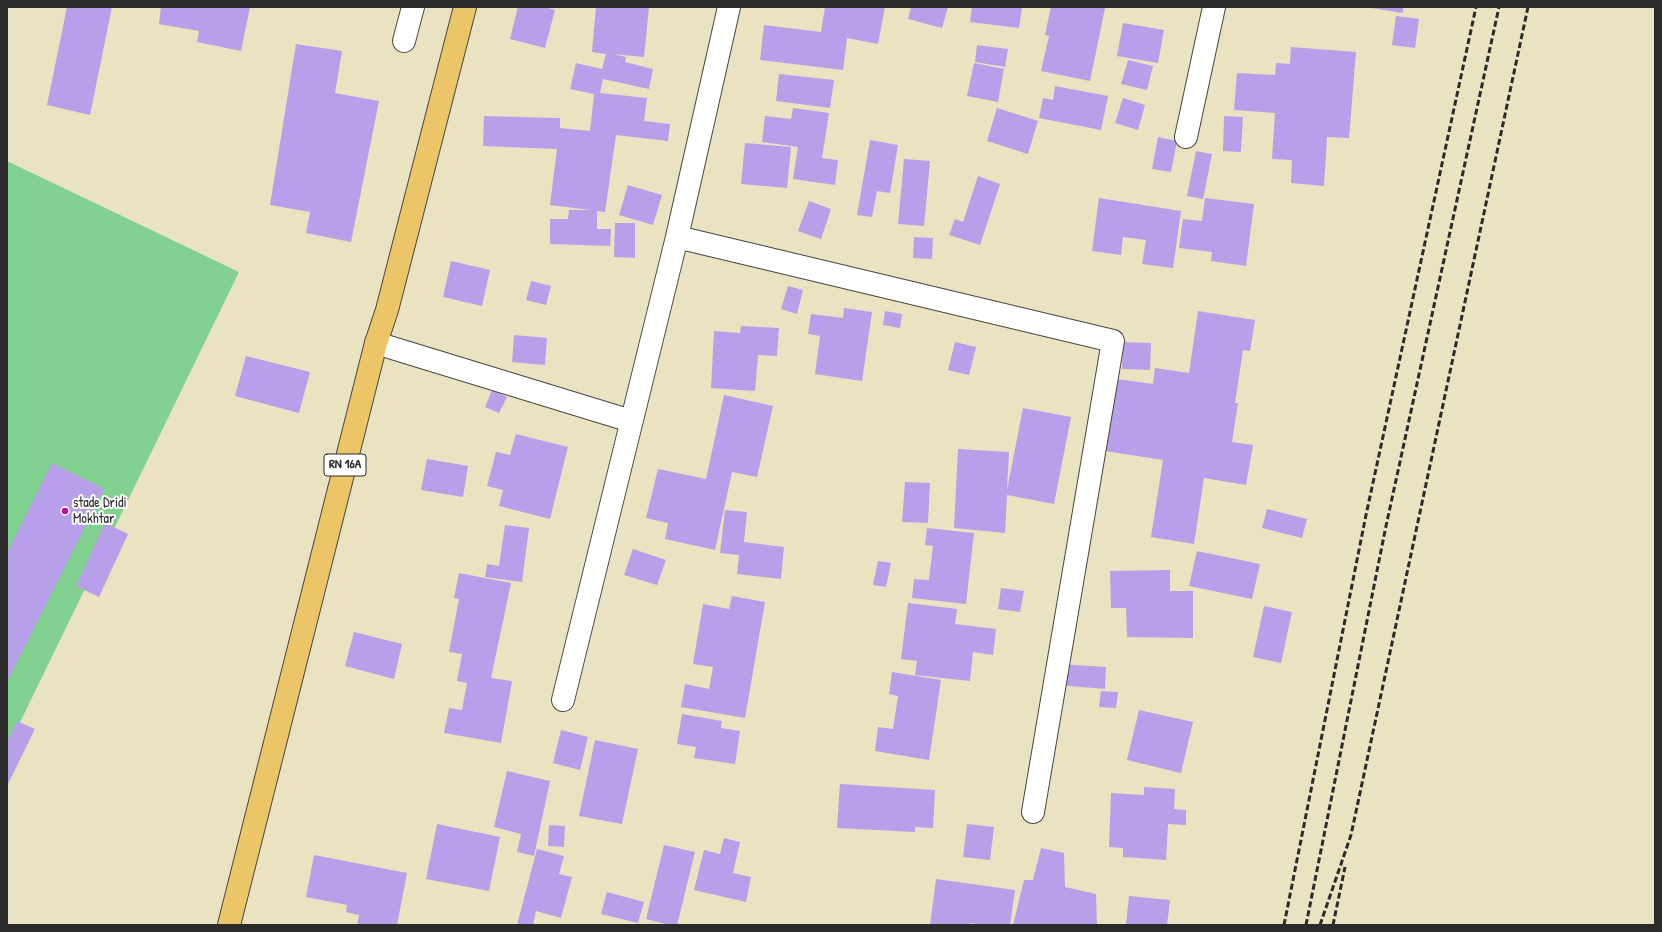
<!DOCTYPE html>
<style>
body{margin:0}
#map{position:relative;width:1662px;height:932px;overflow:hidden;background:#e9e3c2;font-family:"Patrick Hand",sans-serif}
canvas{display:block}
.frame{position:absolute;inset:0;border:8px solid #2b2b2b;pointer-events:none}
</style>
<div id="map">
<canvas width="1662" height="932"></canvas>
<div class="frame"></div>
</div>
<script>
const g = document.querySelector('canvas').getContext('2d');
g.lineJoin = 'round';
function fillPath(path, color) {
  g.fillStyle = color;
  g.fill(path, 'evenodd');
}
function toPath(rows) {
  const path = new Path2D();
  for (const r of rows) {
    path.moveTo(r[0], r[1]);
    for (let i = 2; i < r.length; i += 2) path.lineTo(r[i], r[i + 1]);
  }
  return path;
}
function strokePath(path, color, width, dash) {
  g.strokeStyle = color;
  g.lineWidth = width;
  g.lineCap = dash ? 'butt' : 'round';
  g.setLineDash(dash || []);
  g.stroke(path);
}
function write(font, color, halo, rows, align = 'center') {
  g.font = font + ' "Patrick Hand",sans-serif';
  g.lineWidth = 4;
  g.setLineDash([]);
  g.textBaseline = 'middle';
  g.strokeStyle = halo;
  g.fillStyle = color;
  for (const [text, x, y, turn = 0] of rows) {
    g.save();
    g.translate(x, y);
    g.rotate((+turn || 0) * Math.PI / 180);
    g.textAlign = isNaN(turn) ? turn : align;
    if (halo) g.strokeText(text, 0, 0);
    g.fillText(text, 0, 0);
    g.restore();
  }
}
fillPath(toPath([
 [7,161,239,272,7,749]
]), '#83d190');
fillPath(toPath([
 [67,7,112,7,90,115,47,105],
 [161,7,250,7,241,51,197,42,199,31,159,24],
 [518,7,544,7,555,10,545,48,510,39],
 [596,7,649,7,644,57,613,54,626,57,625,62,653,69,649,89,603,79,600,93,647,98,644,121,670,124,668,141,616,135,605,212,597,211,597,229,611,229,610,246,550,244,550,219,568,219,569,210,591,210,550,205,557,149,483,146,484,116,560,118,560,128,590,131,594,94,570,89,576,63,602,69,606,54,592,52],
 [825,7,885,7,878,44,847,38,843,70,760,60,764,25,821,32],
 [911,7,948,7,942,28,908,19],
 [972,7,1022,7,1019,28,970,22],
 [1051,7,1098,7,1105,8,1090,81,1041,71,1049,36,1045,35],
 [1365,7,1403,7,1403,13],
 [1396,16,1419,19,1415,48,1392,45],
 [1123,23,1164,30,1158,63,1117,56],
 [296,44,342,51,335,93,379,101,351,242,306,233,310,212,270,205],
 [977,45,1008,49,1005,67,975,62],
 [1291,47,1356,52,1349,138,1327,137,1324,186,1291,183,1292,160,1272,159,1275,113,1234,110,1237,73,1275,75,1276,63,1290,64],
 [1128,60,1153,66,1147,90,1121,84],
 [974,63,1004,69,998,102,967,96],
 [779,74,834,80,830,108,776,101],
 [1055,86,1108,96,1101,130,1039,118,1043,98,1053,100],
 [1123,98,1145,105,1138,130,1115,123],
 [793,108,829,113,822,158,838,160,835,185,793,179,798,147,762,142,765,116,791,119],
 [997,108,1038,121,1028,154,987,141],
 [1224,116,1243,117,1241,152,1223,151],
 [1158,137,1177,141,1171,172,1152,169],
 [870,140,898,145,890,193,877,191,872,217,857,215],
 [745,143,791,147,787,188,741,184],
 [1196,151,1212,154,1203,199,1187,196],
 [904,159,930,161,924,226,898,224],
 [978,176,1000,184,980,245,949,235,955,219,963,222],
 [628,185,662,195,653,225,619,215],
 [1099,198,1181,211,1173,268,1142,264,1146,240,1123,237,1121,255,1092,251],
 [1205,198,1254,204,1246,266,1211,261,1212,252,1179,248,1183,219,1202,221],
 [809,201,831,209,821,239,798,231],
 [615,223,635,223,635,258,614,257],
 [914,237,933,238,932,259,913,258],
 [451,261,490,270,482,306,443,297],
 [531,281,551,286,546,305,526,300],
 [788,286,803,290,797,314,781,309],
 [844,308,872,312,862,381,815,374,820,336,808,334,811,314,843,318],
 [885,311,902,314,900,328,883,325],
 [1198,311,1255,320,1250,351,1243,350,1235,403,1238,403,1232,442,1253,445,1246,485,1204,478,1194,544,1151,537,1163,460,1105,451,1116,379,1153,384,1155,368,1189,373],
 [741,326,779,328,777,356,758,355,755,391,711,388,714,331,740,333],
 [514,335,547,338,545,365,512,362],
 [955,342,976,347,969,375,948,370],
 [1123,342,1151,343,1150,370,1122,369],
 [246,356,310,372,299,413,235,396],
 [492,390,507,397,499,413,485,407],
 [724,395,773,406,757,477,732,472,715,550,665,539,668,523,646,518,658,469,706,479],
 [1023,408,1071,417,1054,504,1007,495,1005,533,954,528,958,449,1009,452,1007,490],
 [516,434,568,447,550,519,499,506,503,490,487,486,496,452,510,455],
 [427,459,468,466,463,497,421,490],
 [52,463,104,489,7,682,7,553],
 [905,482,930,483,928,523,902,522],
 [1267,509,1307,519,1302,538,1262,528],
 [725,510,747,512,744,542,784,547,781,579,737,574,739,555,720,553],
 [105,523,128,534,99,597,76,586],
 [505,525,529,528,522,582,485,577,487,564,499,566],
 [927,528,974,533,966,604,912,598,914,579,929,580,933,546,925,545],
 [633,549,666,560,657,585,624,575],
 [1197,551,1260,564,1252,599,1189,586],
 [878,561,891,563,886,587,873,585],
 [1170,570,1170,591,1193,591,1193,638,1127,637,1126,608,1111,608,1110,571],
 [459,573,511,583,491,678,512,681,501,743,444,733,449,708,462,710,467,683,457,681,462,654,449,652,459,599,454,598],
 [1001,588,1024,591,1020,612,998,609],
 [732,596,765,602,745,718,681,707,685,684,709,689,713,667,693,664,703,604,729,609],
 [908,603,957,609,955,624,996,629,993,655,973,652,970,681,915,675,917,661,901,659],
 [1264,606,1292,612,1281,663,1253,657],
 [354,632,402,644,394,679,345,666],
 [1059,664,1106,667,1105,689,1058,685],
 [892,672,941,680,929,760,875,751,878,727,893,729,898,696,889,694],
 [1101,691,1118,692,1116,708,1099,707],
 [1139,710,1193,722,1181,773,1127,760],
 [682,714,722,721,721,728,740,731,735,764,694,758,696,747,677,744],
 [17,721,35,729,7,786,7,742],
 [561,730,588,737,580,770,553,763],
 [595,740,638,749,622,824,579,816],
 [507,771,550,781,534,856,517,852,521,834,494,827],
 [840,784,935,790,933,828,915,827,915,832,837,828],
 [1144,787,1175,789,1174,809,1186,810,1186,825,1168,824,1166,860,1123,857,1123,848,1109,847,1111,793,1144,795],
 [437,824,500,837,489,891,426,879],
 [967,824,994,827,990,860,963,857],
 [549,825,565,826,564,847,548,846],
 [724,838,740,842,733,873,751,877,746,902,694,890,704,850,720,854],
 [664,845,695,852,677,925,669,925,646,919],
 [1041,848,1064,853,1065,887,1096,894,1097,925,1013,925,1024,880,1033,880],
 [537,849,564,856,559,874,572,877,561,918,536,911,533,925,517,925],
 [314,855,407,873,397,925,357,925,359,915,346,912,347,905,306,897],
 [936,879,1015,890,1010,925,981,925,970,923,970,925,930,925],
 [607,892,644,902,638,923,601,914],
 [1129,896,1170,900,1167,925,1126,925]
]), '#b7a0e9');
const minor = toPath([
 [404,41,413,7],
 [1186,137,1214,7],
 [677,237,729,7],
 [376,343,631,421],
 [563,700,677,237,1113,341,1033,812]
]);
const primary = toPath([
 [229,925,376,343,387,310,465,7]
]);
strokePath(minor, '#484742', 24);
strokePath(primary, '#484742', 24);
strokePath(minor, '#fff', 22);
strokePath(primary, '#edc569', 22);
strokePath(toPath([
 [1284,925,1366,515,1476,7],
 [1306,925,1386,526,1499,7],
 [1320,925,1351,835,1528,7],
 [1333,925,1345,867]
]), '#2b2b2b', 3, [6, 3]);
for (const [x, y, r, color] of [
 [65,511,4,"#b5179e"]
]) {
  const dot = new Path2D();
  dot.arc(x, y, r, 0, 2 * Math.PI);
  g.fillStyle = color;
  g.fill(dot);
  strokePath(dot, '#fff', 1.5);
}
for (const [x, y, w] of [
 [345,465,42]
]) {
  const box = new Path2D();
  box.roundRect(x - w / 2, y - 11, w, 22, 3);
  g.fillStyle = '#fff';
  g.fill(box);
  strokePath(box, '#2b2b2b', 1);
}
write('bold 13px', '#2b2b2b', null, [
 ["RN 16A",345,465]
]);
write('14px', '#2b2b2b', '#fff', [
 ["stade Dridi",73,503],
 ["Mokhtar",73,519]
], 'left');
</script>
